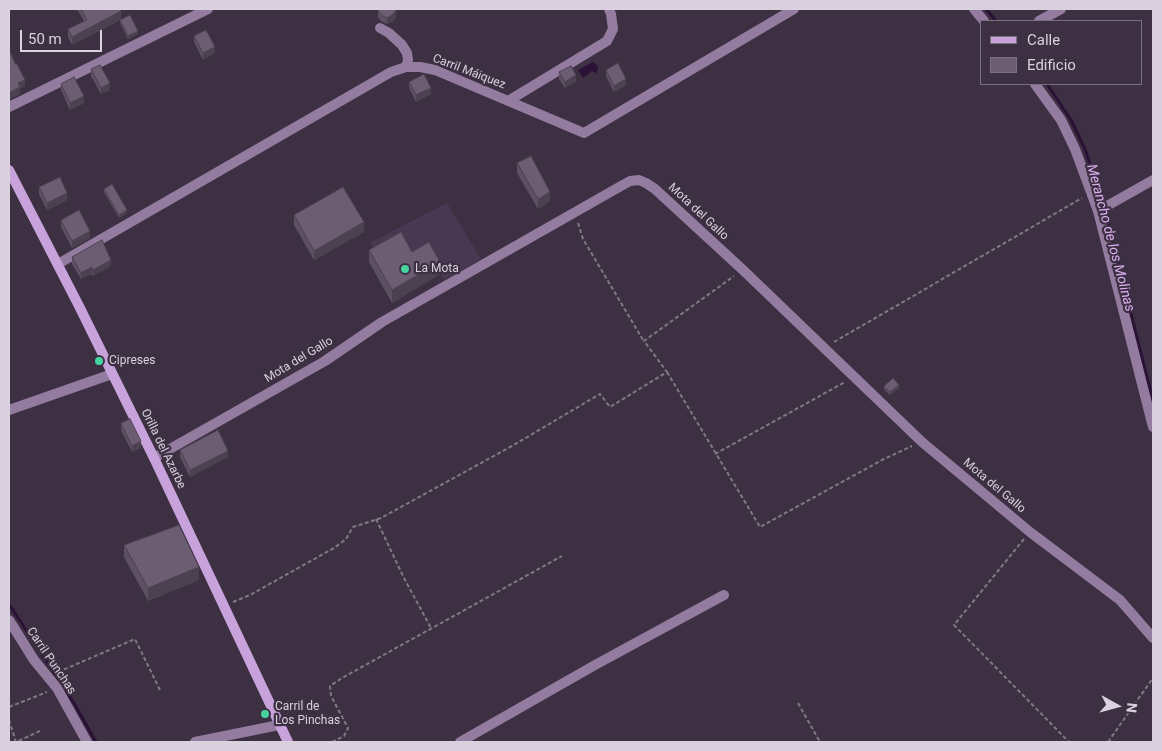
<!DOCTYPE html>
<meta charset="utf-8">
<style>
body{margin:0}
#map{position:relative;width:1162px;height:751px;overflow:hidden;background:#3d3043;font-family:Roboto,sans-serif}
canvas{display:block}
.frame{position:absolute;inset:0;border:10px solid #d9d1dd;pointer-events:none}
.legend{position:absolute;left:980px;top:20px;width:162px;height:65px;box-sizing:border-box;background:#3d3043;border:1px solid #7b7081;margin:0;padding:6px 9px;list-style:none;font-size:15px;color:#d9d1dd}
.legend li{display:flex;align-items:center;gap:10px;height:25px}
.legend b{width:25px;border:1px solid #7b7081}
.north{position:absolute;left:1092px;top:681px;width:50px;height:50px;-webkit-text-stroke:4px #3d3043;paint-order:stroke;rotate:97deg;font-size:14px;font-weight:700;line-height:20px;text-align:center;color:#d9d1dd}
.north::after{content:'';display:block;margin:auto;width:18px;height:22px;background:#d9d1dd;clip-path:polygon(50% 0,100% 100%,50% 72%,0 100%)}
.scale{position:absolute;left:20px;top:30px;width:82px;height:22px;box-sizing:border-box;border:2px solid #d9d1dd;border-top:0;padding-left:6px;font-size:15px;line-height:18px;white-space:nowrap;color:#d9d1dd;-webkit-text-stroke:4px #3d3043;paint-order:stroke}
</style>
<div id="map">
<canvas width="1162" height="751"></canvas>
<div class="frame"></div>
<ul class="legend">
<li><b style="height:6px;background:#c8a2db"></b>Calle</li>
<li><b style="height:14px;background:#6c5d73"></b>Edificio</li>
</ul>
<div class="north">N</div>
<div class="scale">50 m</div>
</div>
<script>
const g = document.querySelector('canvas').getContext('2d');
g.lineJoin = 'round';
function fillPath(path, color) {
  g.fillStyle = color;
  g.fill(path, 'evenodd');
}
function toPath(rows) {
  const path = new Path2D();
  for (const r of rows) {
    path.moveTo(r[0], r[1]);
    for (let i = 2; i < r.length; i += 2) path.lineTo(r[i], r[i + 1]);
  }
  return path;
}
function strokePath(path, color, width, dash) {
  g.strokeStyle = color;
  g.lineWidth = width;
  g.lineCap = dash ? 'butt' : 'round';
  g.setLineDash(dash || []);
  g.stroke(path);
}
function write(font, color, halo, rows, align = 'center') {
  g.font = font + ' Roboto,sans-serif';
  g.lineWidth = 4.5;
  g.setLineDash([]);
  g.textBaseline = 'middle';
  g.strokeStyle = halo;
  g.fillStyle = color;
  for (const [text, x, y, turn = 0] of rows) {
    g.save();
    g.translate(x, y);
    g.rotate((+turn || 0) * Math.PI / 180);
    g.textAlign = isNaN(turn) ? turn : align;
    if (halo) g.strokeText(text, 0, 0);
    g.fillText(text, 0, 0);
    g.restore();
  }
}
fillPath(toPath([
 [447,203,481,259,444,280,429,255,378,257,371,242]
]), '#493851');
fillPath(toPath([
 [593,62,598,66,597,72,596,73,592,71,583,78,578,70]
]), '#2a1135');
strokePath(toPath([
 [986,9,996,21],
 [1047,84,1071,120,1085,149,1104,207,1153,401],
 [9,604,75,705,96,742]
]), '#2a1135', 3);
strokePath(toPath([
 [578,223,583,239,643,340],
 [834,342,1082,198],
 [667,372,760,527,882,460,912,446],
 [715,454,845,382],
 [376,519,404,578,431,628],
 [1024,539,954,625,1069,742],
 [233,602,250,595,334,548,346,539,353,527,381,518,512,446,600,394,610,407,667,372,644,341,734,276],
 [58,672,135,639,160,690],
 [798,703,820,742],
 [9,707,47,692],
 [9,720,16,742,42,730],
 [332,742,344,736,348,728,331,696,330,686,342,678,562,556],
 [1108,742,1153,678]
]), '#827787', 2, [4, 2.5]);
strokePath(toPath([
 [974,9,984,21],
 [1039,21,1061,9],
 [380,28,389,33,402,45,407,53,408,60,406,67],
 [1035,84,1061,120,1075,149,1098,211,1153,427],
 [508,101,607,41,613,29,611,14,609,9],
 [9,107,208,9],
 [1098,211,1153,180],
 [58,264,391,72,406,67,420,67,435,70,584,133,794,9],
 [9,410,112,374],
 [154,458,325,361,382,322,621,186,630,181,639,180,646,183,655,189,743,270,922,442,1030,532,1120,600,1153,638],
 [9,620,34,660,57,688,87,742],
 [195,742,279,725],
 [460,742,595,665,724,595]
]), '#937c9f', 10);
strokePath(toPath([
 [9,170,80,308,154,458,288,742]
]), '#c8a2db', 10);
fillPath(toPath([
 [77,9,120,9,121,19,138,34,128,39,120,23,120,20,72,45,68,37,68,29,84,21],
 [378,9,395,9,396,18,394,19,394,21,387,24,381,21,378,17],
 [194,36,215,53,203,60,194,42],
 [91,69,110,90,101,94,91,76],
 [606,70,626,85,614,92,606,76],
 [559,72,576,82,565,88,559,79],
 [409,82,431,94,416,102,409,88],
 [61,84,84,103,70,110,61,90],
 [517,163,550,201,538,209,517,173],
 [39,187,67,200,47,210,39,194],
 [104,189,127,213,119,218,104,192],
 [294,215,364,232,314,260,294,225],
 [61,220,90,238,72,248,61,227],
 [369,250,412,252,440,274,392,303,369,262],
 [72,257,111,266,93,276,92,274,81,279,72,264],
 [884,386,899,388,890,395,884,389],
 [121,423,141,448,132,452,121,430],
 [180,450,228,457,190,477,180,457],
 [124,545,199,580,148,601,124,557]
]), '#5d5063');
fillPath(toPath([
 [121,11,121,19,72,45,72,37],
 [396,11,396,18,394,19,394,21,387,24,387,18],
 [138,31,138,34,128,39,128,36],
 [215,47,215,53,203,60,203,53],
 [576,75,576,82,565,88,565,82],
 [626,79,626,85,614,92,614,86],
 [25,80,25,86,20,89,20,94,9,100,9,93,18,83],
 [110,83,110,90,101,94,101,88],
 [431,88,431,94,416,102,416,95],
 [84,96,84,103,70,110,70,103],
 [550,192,550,201,538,209,538,199],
 [67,193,67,200,47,210,47,203],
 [127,210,127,213,119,218,119,215],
 [364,222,364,232,314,260,314,251],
 [90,231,90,238,72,248,72,241],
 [111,260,111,266,93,276,93,270],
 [440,262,440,274,392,303,392,290],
 [92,267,92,274,81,279,81,273],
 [899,385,899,388,890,395,890,392],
 [141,441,141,448,132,452,132,446],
 [228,451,228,457,190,477,190,470],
 [199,567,199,580,148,601,148,588]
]), '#4c4150');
const building = toPath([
 [81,9,120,9,121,11,72,37,68,29,87,20,81,9],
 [381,9,395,9,396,11,393,13,394,14,387,18,381,15,378,10,381,9],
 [130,15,138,31,128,36,120,20,130,15],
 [206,30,215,47,203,53,194,36,206,30],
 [9,50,16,65,17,64,25,80,18,83,20,87,9,93,9,50],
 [618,63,626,79,614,86,606,70,618,63],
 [100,65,110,83,101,88,91,69,100,65],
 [571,66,576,75,565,82,559,72,571,66],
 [424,74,431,88,416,95,409,82,424,74],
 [74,77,84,96,70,103,61,84,74,77],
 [531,156,550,192,538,199,517,163,531,156],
 [60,177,67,193,47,203,39,187,60,177],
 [112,184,127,210,119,215,104,189,112,184],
 [343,187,364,222,314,251,294,215,343,187],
 [79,210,90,231,72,241,61,220,79,210],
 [401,232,412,252,429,242,440,262,392,290,369,250,401,232],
 [102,240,111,260,93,270,92,267,81,273,72,257,102,240],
 [893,378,899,385,890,392,884,386,893,378],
 [130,419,141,441,132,446,121,423,130,419],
 [218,430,228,451,190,470,180,450,218,430],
 [179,525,199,567,148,588,124,545,179,525]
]);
fillPath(building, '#6c5d73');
strokePath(building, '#4c4150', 1);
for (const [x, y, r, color] of [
 [405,269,5,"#45d49f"],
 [99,361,5,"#45d49f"],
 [265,714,5,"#45d49f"]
]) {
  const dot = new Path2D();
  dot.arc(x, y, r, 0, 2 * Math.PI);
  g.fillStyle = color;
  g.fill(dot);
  strokePath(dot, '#3d3043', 2);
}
write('12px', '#d9d1dd', '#3d3043', [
 ["Carril Máiquez",469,72,21],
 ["Mota del Gallo",698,212,43],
 ["Mota del Gallo",299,360,-31],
 ["Orilla del Azarbe",163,449,64],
 ["Mota del Gallo",994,486,40],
 ["Carril Punchas",51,661,56]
]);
write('12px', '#d9d1dd', '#3d3043', [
 ["La Mota",415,269],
 ["Cipreses",109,361],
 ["Carril de",275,707],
 ["Los Pinchas",275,721]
], 'left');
write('italic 14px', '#dbaff1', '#3d3043', [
 ["Merancho de los Molinas",1110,238,75]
]);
</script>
